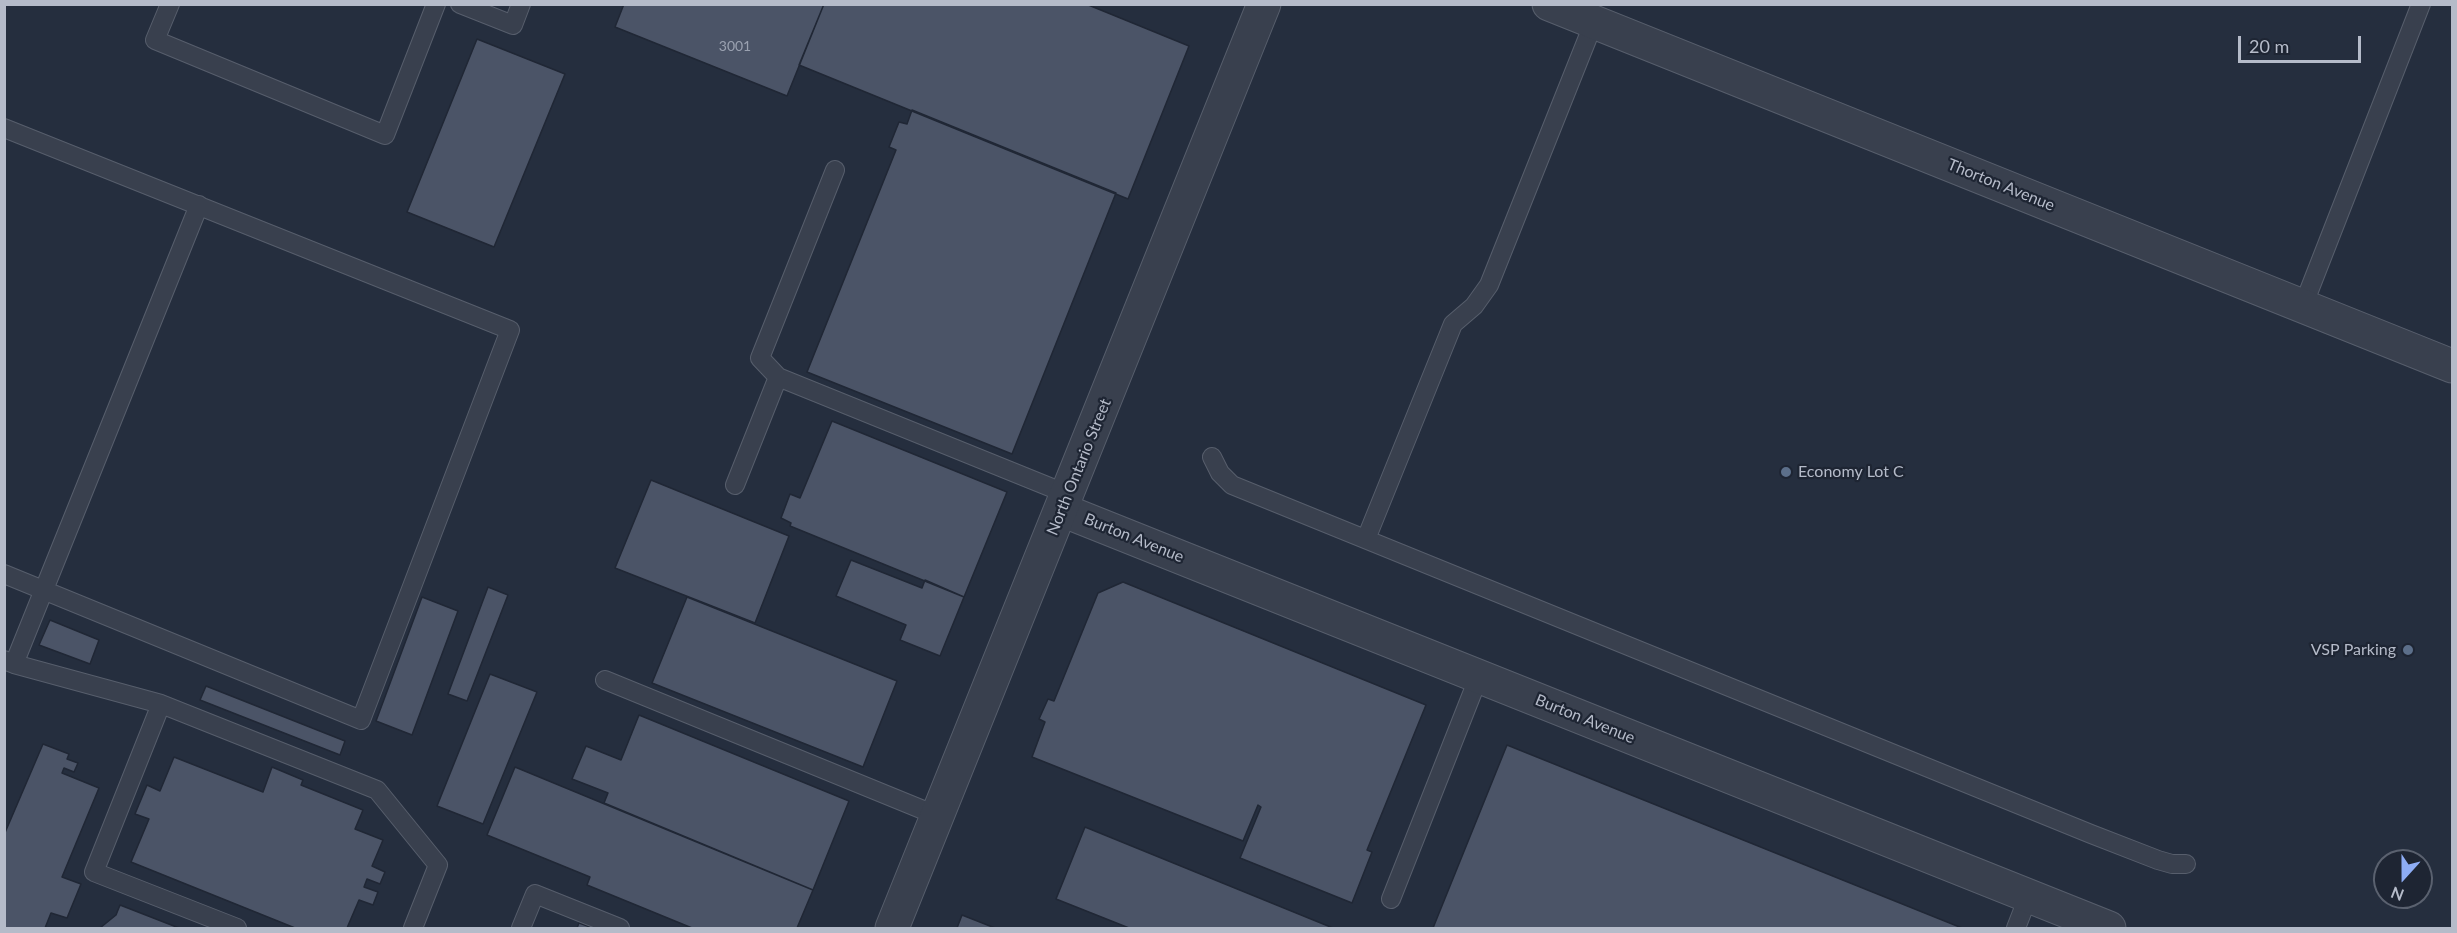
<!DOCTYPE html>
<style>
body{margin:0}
#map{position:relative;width:2457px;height:933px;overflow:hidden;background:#252e3e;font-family:Lato,sans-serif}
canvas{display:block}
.frame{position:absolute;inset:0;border:6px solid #b5bbc9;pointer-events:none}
.north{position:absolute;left:2373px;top:849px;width:60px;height:60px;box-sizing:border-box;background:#1e2533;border:2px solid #5a616f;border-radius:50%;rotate:201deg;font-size:16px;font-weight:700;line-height:24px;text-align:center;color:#b5bbc9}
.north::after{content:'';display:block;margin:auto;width:21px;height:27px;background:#8eadf5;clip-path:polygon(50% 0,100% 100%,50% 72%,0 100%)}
.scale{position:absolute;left:2238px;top:36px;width:123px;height:27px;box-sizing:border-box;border:3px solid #b5bbc9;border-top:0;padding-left:8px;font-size:18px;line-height:21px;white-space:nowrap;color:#b5bbc9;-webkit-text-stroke:4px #1e2533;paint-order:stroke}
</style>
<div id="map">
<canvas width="2457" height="933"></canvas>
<div class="frame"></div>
<div class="north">N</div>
<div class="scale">20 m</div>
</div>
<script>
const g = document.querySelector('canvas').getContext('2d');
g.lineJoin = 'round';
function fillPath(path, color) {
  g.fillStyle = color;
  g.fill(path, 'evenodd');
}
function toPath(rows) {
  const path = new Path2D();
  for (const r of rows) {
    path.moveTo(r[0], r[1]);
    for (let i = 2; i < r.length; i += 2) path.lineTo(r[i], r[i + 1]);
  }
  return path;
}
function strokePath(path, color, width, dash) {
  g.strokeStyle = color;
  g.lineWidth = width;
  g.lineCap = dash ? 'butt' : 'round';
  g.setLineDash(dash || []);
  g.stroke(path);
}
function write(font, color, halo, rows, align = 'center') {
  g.font = font + ' Lato,sans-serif';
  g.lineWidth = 4.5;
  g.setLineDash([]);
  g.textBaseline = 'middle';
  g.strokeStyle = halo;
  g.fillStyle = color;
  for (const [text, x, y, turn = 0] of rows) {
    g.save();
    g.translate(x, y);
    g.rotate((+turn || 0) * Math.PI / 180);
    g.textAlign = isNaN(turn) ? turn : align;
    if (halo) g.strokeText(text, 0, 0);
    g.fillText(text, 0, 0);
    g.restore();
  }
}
const building = toPath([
 [624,4,824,4,787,96,615,27,624,4],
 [824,4,1086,4,1189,46,1128,199,799,65,824,4],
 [477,39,565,74,494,247,407,212,477,39],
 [912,110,1116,193,1012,454,807,372,896,150,889,147,899,122,907,124,912,110],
 [832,421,1007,492,964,597,790,526,791,523,781,518,790,494,800,498,832,421],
 [651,480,789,536,755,623,615,568,651,480],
 [851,560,922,588,925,580,964,597,940,656,900,640,906,625,836,596,851,560],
 [1123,582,1426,705,1367,850,1372,852,1352,903,1240,858,1261,807,1258,805,1243,841,1032,757,1045,722,1039,719,1048,699,1054,701,1098,593,1123,582],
 [488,587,508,595,467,701,448,694,488,587],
 [422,597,458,611,412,735,376,721,422,597],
 [687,597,897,681,863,767,652,683,687,597],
 [50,620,99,640,90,664,39,645,50,620],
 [490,674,537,692,483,824,437,806,490,674],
 [206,686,345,741,340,755,200,700,206,686],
 [639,715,849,801,813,890,604,803,608,793,572,779,586,746,621,760,639,715],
 [43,744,69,754,67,759,78,763,74,772,64,768,62,773,99,788,62,877,81,884,67,918,51,913,45,928,4,928,4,835,43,744],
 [1507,745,1962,928,1433,928,1507,745],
 [174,757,263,792,272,767,303,780,301,785,363,810,355,829,383,840,372,866,385,872,380,884,367,879,364,887,378,892,373,905,359,900,347,928,295,928,131,862,149,819,135,814,147,785,160,791,174,757],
 [515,767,813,890,797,928,692,928,587,885,590,877,487,835,515,767],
 [1085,827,1333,928,1129,928,1056,899,1085,827],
 [120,905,179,928,100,928,116,915,120,905],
 [962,915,995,928,957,928,962,915],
 [579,923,593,928,577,928,579,923]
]);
fillPath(building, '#4b5467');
strokePath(building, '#202735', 1.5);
const service = toPath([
 [170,4,155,40,385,135,436,4],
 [460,4,513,25,521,4],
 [4,128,510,330,361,720,4,574],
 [835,170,760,358,778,377,1067,494],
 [2303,306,2421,4],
 [1212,457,1220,473,1232,485,2091,834,2158,860,2172,864,2186,864],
 [735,485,778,377],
 [1366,539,1453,324,1474,306,1489,285,1594,22],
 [4,660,14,664,199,205],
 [14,664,161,704,377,790,438,865,413,928],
 [605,680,938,816],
 [161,704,94,872,237,928],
 [1391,899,1479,676],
 [521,928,535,894,620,928],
 [2016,928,2028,897]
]);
const minor = toPath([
 [1062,510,2109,928]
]);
const tertiary = toPath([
 [1549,4,2452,366],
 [892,928,1264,4]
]);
strokePath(service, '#575e6c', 20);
strokePath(minor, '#575e6c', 35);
strokePath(tertiary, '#575e6c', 35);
strokePath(service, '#39404e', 18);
strokePath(minor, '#39404e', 33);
strokePath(tertiary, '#39404e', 33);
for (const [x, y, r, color] of [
 [1786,472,6,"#5c6f8a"],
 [2408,650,6,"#5c6f8a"]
]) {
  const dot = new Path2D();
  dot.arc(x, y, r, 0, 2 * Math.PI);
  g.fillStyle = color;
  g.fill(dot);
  strokePath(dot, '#1e2533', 2);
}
write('14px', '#9aa1b0', null, [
 ["3001",735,46]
]);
write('16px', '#b5bbc9', '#1e2533', [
 ["Thorton Avenue",2001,185,22],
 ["North Ontario Street",1079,467,-68],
 ["Burton Avenue",1134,538,22],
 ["Burton Avenue",1585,719,22]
]);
write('16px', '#b5bbc9', '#1e2533', [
 ["Economy Lot C",1798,472],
 ["VSP Parking",2396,650,"right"]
], 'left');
</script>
